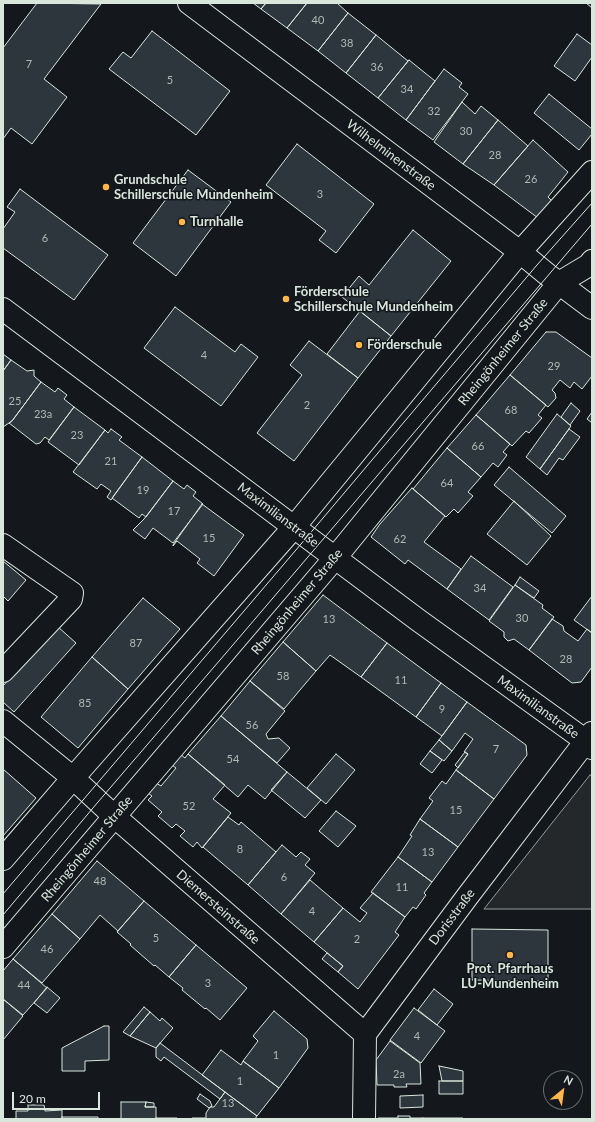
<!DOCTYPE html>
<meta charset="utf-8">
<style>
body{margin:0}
#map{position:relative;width:595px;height:1122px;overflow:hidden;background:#14181c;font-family:Lato,sans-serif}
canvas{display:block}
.frame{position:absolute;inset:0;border:4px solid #d8e6dc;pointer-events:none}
.north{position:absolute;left:543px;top:1070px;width:40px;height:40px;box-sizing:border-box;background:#14181c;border:1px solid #626a69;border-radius:50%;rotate:29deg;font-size:11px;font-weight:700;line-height:16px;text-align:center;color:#d8e6dc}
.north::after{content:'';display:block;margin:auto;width:14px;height:18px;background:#ffb74d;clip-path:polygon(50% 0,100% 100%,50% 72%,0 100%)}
.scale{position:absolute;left:12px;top:1092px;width:88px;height:18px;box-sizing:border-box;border:2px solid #d8e6dc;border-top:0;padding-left:5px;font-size:12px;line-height:14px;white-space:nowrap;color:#d8e6dc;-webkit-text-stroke:3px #14181c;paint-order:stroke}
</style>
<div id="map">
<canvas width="595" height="1122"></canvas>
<div class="frame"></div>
<div class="north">N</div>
<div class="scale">20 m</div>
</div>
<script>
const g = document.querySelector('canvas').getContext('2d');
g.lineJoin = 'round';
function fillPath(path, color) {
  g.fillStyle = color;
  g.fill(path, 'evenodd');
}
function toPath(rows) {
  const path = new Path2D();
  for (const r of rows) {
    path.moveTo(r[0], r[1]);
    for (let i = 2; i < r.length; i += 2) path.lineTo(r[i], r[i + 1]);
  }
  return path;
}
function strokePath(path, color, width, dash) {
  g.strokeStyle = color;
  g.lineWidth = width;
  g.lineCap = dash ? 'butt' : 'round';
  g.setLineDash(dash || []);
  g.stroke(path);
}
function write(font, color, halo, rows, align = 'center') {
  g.font = font + ' Lato,sans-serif';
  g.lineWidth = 3;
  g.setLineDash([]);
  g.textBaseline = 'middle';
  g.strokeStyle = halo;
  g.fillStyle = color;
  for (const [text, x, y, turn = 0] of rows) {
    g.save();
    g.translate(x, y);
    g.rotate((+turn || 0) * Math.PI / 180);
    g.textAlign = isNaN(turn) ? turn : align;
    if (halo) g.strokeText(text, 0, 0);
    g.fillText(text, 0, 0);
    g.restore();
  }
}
const parking = toPath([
 [590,775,592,776,592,909,484,909,590,775]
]);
fillPath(parking, '#24282b');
strokePath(parking, '#939e99', 1);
const building = toPath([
 [37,3,101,4,44,79,67,97,32,144,11,128,3,139,3,48,37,3],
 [253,3,266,3,261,9,253,3],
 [266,3,307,3,287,28,261,9,266,3],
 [307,3,337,3,348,13,318,51,287,28,307,3],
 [586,3,592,3,592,8,586,3],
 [348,13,376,35,346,73,318,51,348,13],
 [152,31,230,91,196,135,109,69,123,52,131,58,152,31],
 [577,34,592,45,592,57,575,81,554,66,577,34],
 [376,35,408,61,378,98,346,73,376,35],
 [409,60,435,81,406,120,378,98,409,60],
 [444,69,462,83,459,87,468,94,433,140,406,120,444,69],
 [549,94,592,129,592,134,579,150,534,113,549,94],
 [462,102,475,114,481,106,498,120,463,164,434,142,462,102],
 [498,120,528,146,494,185,463,164,498,120],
 [533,140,568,172,548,197,553,202,538,218,494,185,533,140],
 [297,144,374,204,336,253,319,240,326,231,266,185,297,144],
 [188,170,231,202,176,276,133,243,188,170],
 [20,189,108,255,74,300,3,248,3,229,15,212,7,207,20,189],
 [413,230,451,261,391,336,342,297,359,276,369,285,413,230],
 [175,307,235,352,241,344,258,357,221,406,144,348,175,307],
 [360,311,391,336,358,378,327,354,360,311],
 [546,332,556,332,592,358,592,376,582,389,574,382,570,388,560,380,552,390,555,393,556,398,548,407,510,375,546,332],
 [309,341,358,378,294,461,257,433,302,375,290,365,309,341],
 [3,354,11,360,3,371,3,354],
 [11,360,27,371,34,370,34,376,41,382,12,421,3,427,3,371,11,360],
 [510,375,546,405,538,415,542,418,529,433,526,431,512,446,476,415,510,375],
 [41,382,55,392,58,388,67,395,64,399,74,407,49,440,45,437,40,443,36,444,9,423,12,421,41,382],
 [571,403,580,411,570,425,561,417,571,403],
 [74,407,105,430,79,465,48,442,74,407],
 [592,412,592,423,587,419,592,412],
 [557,414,571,426,540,469,526,457,557,414],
 [476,415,510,444,503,452,507,455,498,467,493,463,481,477,447,448,476,415],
 [111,429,122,437,119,440,142,457,111,500,107,497,111,491,101,484,97,489,73,472,105,430,108,433,111,429],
 [569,429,580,437,563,460,559,458,547,475,540,469,569,429],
 [447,448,481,477,468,492,473,496,458,513,454,509,446,517,413,489,447,448],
 [142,457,173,481,146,517,142,514,139,518,112,498,142,457],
 [509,467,566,516,552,533,494,485,509,467],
 [173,481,184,489,187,485,196,492,193,496,203,504,173,543,153,528,145,539,133,530,144,519,173,481],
 [412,488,445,516,424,542,461,569,447,589,408,560,405,564,371,537,380,524,412,488],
 [514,501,551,536,527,565,487,534,514,501],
 [202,504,244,535,214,576,197,563,200,559,177,541,173,546,173,545,202,504],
 [471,556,513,587,489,620,447,589,471,556],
 [3,561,26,580,8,601,3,596,3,561],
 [520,577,539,591,534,598,515,585,520,577],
 [515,585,543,605,542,608,554,617,529,650,514,639,508,641,504,637,504,632,489,621,515,585],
 [323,595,387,643,361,677,330,655,316,671,283,642,323,595],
 [592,596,592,633,574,620,592,596],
 [143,598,180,629,128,689,92,657,143,598],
 [552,619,563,626,564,631,578,641,587,629,592,633,592,667,581,682,572,683,529,650,552,619],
 [57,626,76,643,14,712,3,702,3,686,57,626],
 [283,642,316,671,284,709,250,681,283,642],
 [387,643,441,683,416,717,361,677,387,643],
 [92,657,128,689,78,748,41,717,92,657],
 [250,681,285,711,266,734,268,739,279,738,290,748,277,763,221,716,250,681],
 [441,683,467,702,442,736,416,717,441,683],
 [467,702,526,745,527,755,494,799,456,770,468,754,464,752,473,739,465,733,452,751,439,740,467,702],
 [221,716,287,772,265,799,248,785,238,797,188,754,221,716],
 [439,740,452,751,444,761,430,751,439,740],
 [430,751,442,760,432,773,420,764,430,751],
 [465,752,468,754,458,768,455,765,465,752],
 [180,754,185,758,188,754,225,785,213,799,231,813,202,848,197,842,193,847,180,836,185,831,176,824,172,828,158,816,162,812,148,800,152,796,148,793,156,783,161,786,176,768,172,765,180,754],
 [336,754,355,770,326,804,307,788,336,754],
 [3,769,36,798,3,836,3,769],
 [456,770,494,799,458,847,420,819,433,801,429,798,442,781,446,784,456,770],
 [287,772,321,800,305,818,271,790,287,772],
 [336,811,356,826,338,847,319,831,336,811],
 [228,817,239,825,241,822,276,852,248,885,203,847,228,817],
 [420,819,458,847,432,882,398,857,412,836,410,835,420,819],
 [282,845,296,857,301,852,310,859,305,865,315,873,281,914,248,885,282,845],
 [398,857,432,882,424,893,426,895,416,909,413,907,405,917,371,892,398,857],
 [97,861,144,901,118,931,100,915,80,939,52,914,97,861],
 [310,880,343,908,314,942,281,914,310,880],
 [373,893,405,917,395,932,399,935,358,989,338,972,343,966,314,942,343,908,360,922,367,913,360,908,373,893],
 [144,901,196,945,169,977,155,965,154,966,130,945,131,944,117,932,144,901],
 [52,914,80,939,42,983,13,959,52,914],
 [472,929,548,930,548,981,472,980,472,929],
 [196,945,247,988,220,1020,206,1008,205,1009,182,990,183,988,169,977,196,945],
 [327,953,343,966,338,972,322,959,327,953],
 [13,959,47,988,23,1015,3,999,3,971,13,959],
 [47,987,60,998,47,1013,34,1003,47,987],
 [434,989,453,1004,437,1025,418,1010,434,989],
 [3,999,23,1016,3,1040,3,999],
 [144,1007,150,1012,130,1036,123,1032,144,1007],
 [414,1008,445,1031,421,1063,390,1040,414,1008],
 [274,1011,307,1039,308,1048,279,1088,243,1061,258,1041,253,1036,274,1011],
 [150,1012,160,1021,162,1018,173,1028,156,1048,130,1036,150,1012],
 [104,1026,109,1026,109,1060,85,1061,85,1071,62,1071,62,1048,104,1026],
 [390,1041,420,1063,421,1084,406,1084,407,1087,394,1087,394,1085,377,1085,376,1060,390,1041],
 [160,1043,225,1092,220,1099,164,1057,161,1061,156,1057,156,1048,160,1043],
 [221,1050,241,1065,243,1061,279,1088,257,1116,202,1075,221,1050],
 [439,1066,463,1071,463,1081,442,1081,439,1066],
 [439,1081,463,1081,463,1094,439,1094,439,1081],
 [225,1092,257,1116,255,1119,192,1119,192,1118,206,1118,206,1113,210,1107,214,1107,225,1092],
 [200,1094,210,1101,212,1106,209,1108,197,1099,200,1094],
 [423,1095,423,1107,400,1108,400,1096,423,1095],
 [121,1102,146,1102,145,1107,156,1107,156,1119,121,1119,121,1102],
 [146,1102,154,1103,154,1107,145,1107,146,1102],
 [28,1105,44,1105,45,1111,62,1110,62,1119,16,1119,16,1111,28,1111,28,1105],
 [398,1116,410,1116,410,1118,423,1118,423,1119,378,1119,378,1118,398,1118,398,1116],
 [62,1117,98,1117,98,1119,62,1119,62,1117],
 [156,1118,177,1118,177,1119,156,1119,156,1118],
 [423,1118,463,1118,463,1119,423,1119,423,1118]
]);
fillPath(building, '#2c363c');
strokePath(building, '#d8e6dc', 1);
const minor = toPath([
 [189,3,520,252,548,275,592,308],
 [3,309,418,620,586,741,592,748],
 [3,545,72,593,71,599,3,671],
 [3,721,73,778,114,816,365,1034],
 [3,859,73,778,294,527,520,252,592,172],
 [3,947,335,558,559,283,589,265,592,261],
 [364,1119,365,1034,467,897,592,733]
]);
strokePath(minor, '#d8e6dc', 24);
strokePath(minor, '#14181c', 22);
strokePath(toPath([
 [3,894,307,537,410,415,537,265,592,203],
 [3,915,98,802,226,653,592,224]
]), '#d8e6dc', 1);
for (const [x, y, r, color] of [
 [106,187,4,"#ffb74d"],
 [182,222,4,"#ffb74d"],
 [286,299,4,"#ffb74d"],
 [359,345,4,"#ffb74d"],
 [510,955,4,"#ffb74d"]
]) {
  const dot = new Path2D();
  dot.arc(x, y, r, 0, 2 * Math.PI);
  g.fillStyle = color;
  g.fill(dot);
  strokePath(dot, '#14181c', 1.5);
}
write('11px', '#adbab4', null, [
 ["40",318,20],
 ["38",347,43],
 ["7",29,64],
 ["36",377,67],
 ["5",170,80],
 ["34",407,89],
 ["32",434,111],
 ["30",466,131],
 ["28",495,155],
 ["26",531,179],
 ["3",320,194],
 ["6",45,238],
 ["4",204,355],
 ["29",554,366],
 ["25",15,401],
 ["2",307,405],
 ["68",511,410],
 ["23a",43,414],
 ["23",77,435],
 ["66",478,446],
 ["21",111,461],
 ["64",447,483],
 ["19",143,490],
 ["17",174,511],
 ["15",209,538],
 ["62",400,539],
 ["34",480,588],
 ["30",522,618],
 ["13",329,619],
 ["87",136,643],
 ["28",566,659],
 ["58",283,676],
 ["11",401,680],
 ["85",85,703],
 ["9",442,709],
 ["56",252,725],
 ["7",496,749],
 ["54",233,759],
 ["52",189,806],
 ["15",456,810],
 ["8",240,849],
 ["13",428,852],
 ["6",284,877],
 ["48",100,881],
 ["11",402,887],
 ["4",312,911],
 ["5",156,938],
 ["2",357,939],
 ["46",47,949],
 ["3",208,983],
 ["44",24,985],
 ["4",417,1036],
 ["1",276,1055],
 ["2a",399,1074],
 ["1",240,1081],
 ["13",228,1103]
]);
write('13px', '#d8e6dc', '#14181c', [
 ["Wilhelminenstraße",391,155,37],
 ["Rheingönheimer Straße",503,352,-51],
 ["Maximilianstraße",278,515,37],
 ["Rheingönheimer Straße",297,602,-50],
 ["Maximilianstraße",538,707,36],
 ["Rheingönheimer Straße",87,849,-50],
 ["Diemersteinstraße",218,907,41],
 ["Dorisstraße",452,917,-53]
]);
write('bold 13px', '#d8e6dc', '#14181c', [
 ["Grundschule",114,180],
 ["Schillerschule Mundenheim",114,195],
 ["Turnhalle",190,222],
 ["Förderschule",294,292],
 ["Schillerschule Mundenheim",294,307],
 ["Förderschule",367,345],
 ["Prot. Pfarrhaus",510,969,"center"],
 ["LU-Mundenheim",510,984,"center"]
], 'left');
</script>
